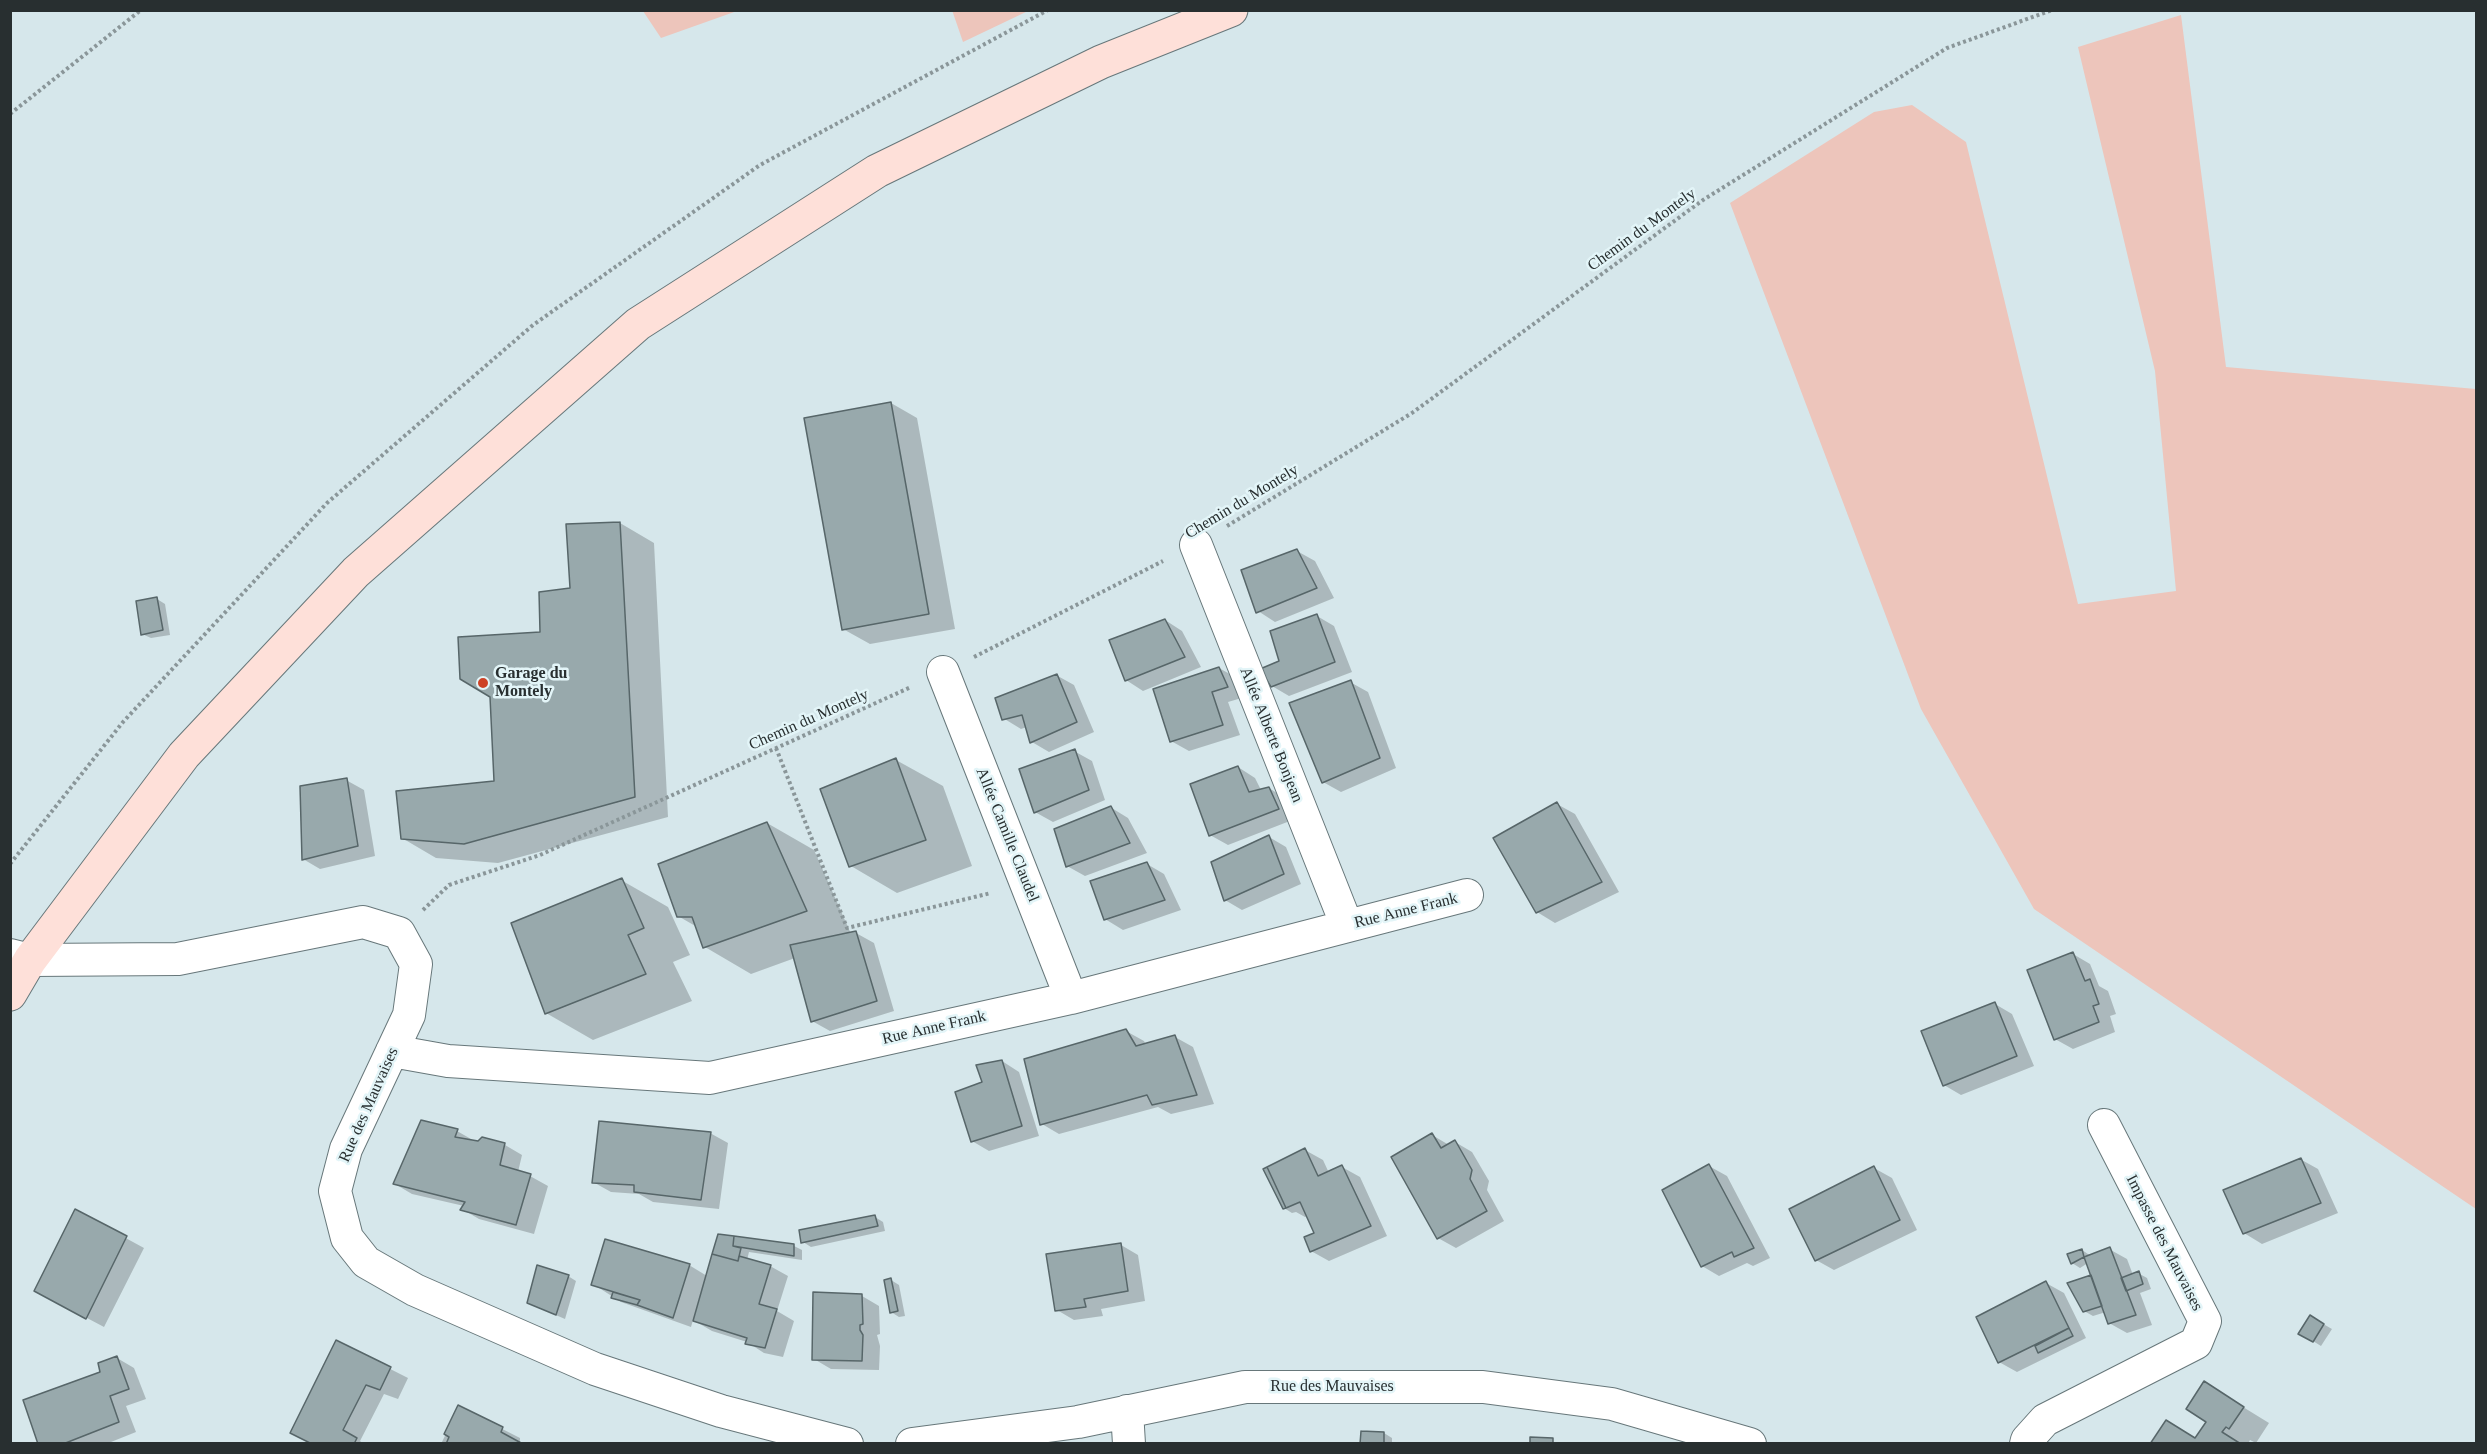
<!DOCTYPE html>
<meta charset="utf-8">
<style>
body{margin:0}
#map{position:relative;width:2487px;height:1454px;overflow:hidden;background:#d6e7eb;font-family:"Times New Roman",serif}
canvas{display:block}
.frame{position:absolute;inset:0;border:12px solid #282f30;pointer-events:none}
</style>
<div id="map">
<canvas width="2487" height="1454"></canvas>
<div class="frame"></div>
</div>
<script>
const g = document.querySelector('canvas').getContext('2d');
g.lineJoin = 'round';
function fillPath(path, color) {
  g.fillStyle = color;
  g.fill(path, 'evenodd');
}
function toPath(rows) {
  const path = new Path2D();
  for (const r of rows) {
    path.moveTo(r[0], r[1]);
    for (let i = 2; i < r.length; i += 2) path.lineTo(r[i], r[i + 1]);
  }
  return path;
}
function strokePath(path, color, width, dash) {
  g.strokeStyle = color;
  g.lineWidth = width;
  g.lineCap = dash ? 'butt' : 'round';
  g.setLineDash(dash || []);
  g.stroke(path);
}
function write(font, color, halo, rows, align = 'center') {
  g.font = font + ' "Times New Roman",serif';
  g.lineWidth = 5;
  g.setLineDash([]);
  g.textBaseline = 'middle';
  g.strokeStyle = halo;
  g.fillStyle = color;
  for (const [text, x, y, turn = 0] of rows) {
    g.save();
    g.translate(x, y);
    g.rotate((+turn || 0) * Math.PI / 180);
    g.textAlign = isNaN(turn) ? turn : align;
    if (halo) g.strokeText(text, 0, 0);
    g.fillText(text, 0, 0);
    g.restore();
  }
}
fillPath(toPath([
 [952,10,1028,10,1028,11,963,42],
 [643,11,737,11,661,38],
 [2181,15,2226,367,2476,389,2476,1209,2034,909,1921,709,1730,203,1874,112,1912,105,1966,142,2078,604,2176,591,2155,371,2078,47]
]), '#edc5bb');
fillPath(toPath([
 [891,403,917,418,955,629,870,644,843,629],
 [620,523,654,543,668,817,498,863,436,858,402,838,496,782,491,697,542,633],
 [1297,551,1315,561,1334,598,1275,622,1258,611],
 [157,599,165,604,170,635,151,638,142,634],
 [1317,616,1334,626,1352,672,1289,696,1272,686,1281,662],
 [1165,620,1182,631,1201,667,1143,691,1126,680],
 [1219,668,1237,678,1245,697,1228,702,1240,735,1189,751,1171,741],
 [1056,675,1074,685,1094,732,1049,752,1032,742,1027,727,1021,729,1003,718],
 [1350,682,1368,692,1396,768,1341,792,1323,782],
 [1074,751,1092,761,1105,800,1053,822,1035,812],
 [896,760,943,786,972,866,897,893,851,866],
 [1238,767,1255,778,1261,790,1269,788,1286,799,1295,819,1228,845,1210,835],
 [346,780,364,790,375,856,320,869,303,859],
 [1557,804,1575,814,1619,892,1555,923,1537,912],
 [1110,807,1128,818,1147,853,1085,876,1067,866],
 [767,823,814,850,851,934,856,933,874,943,894,1011,830,1031,812,1021,795,958,751,974,705,947,697,927,678,916],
 [1269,837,1286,847,1301,884,1242,910,1225,900],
 [1147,864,1164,874,1181,910,1123,930,1105,919],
 [621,880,668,907,690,955,673,962,692,1001,593,1040,546,1013],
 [2073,954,2090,964,2099,986,2108,991,2116,1014,2110,1016,2115,1032,2073,1049,2055,1039],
 [1995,1004,2012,1014,2034,1066,1961,1095,1944,1085],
 [1126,1031,1144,1041,1146,1045,1175,1037,1193,1047,1214,1104,1171,1114,1158,1107,1059,1134,1042,1124],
 [1002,1061,1019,1072,1039,1136,989,1151,972,1141],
 [457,1131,478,1143,482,1139,505,1145,522,1155,518,1172,530,1176,548,1186,534,1234,479,1219,462,1209,464,1206,412,1194,395,1184],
 [710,1133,728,1143,719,1209,653,1202,639,1194,611,1192,593,1182],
 [1432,1135,1449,1145,1455,1142,1472,1152,1489,1181,1487,1190,1504,1221,1456,1248,1438,1238],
 [1305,1150,1323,1160,1329,1173,1342,1167,1360,1177,1387,1236,1329,1261,1311,1251,1316,1234,1307,1216,1305,1217,1296,1212,1292,1213,1284,1208],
 [2300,1159,2318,1169,2338,1213,2262,1244,2244,1233],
 [1709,1166,1727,1176,1770,1258,1753,1266,1747,1263,1719,1276,1702,1266],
 [1874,1168,1892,1178,1917,1230,1834,1270,1816,1260],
 [76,1211,144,1248,104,1327,53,1300],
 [875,1217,883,1222,885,1231,811,1247,803,1242],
 [719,1235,794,1246,802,1250,802,1260,749,1252,747,1260,770,1266,788,1276,777,1311,794,1321,783,1357,764,1353,747,1342,712,1331,693,1320,691,1327,621,1302,593,1284,689,1265,707,1276],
 [1121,1245,1138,1255,1145,1301,1101,1309,1103,1316,1074,1320,1057,1310],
 [2109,1249,2127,1259,2133,1275,2138,1273,2147,1278,2151,1289,2140,1293,2152,1325,2127,1333,2109,1323,2106,1312,2093,1316,2084,1311,2093,1276,2088,1263,2080,1268,2072,1263,2082,1250,2091,1256],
 [568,1276,576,1281,565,1319,537,1307],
 [891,1280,899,1285,905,1316,899,1317,891,1312],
 [2046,1283,2064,1293,2086,1338,2017,1372,1999,1362],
 [862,1296,879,1306,880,1334,877,1335,880,1346,879,1370,831,1369,814,1359],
 [2311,1317,2332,1329,2321,1346,2300,1333],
 [337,1342,408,1378,398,1399,384,1394,360,1441,364,1444,312,1444],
 [117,1358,134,1368,146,1399,126,1406,136,1432,106,1444,40,1444],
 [2204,1383,2269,1423,2256,1443,2250,1440,2248,1444,2152,1444,2196,1439,2208,1422],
 [459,1407,520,1438,520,1444,441,1444],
 [1362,1432,1384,1433,1392,1438,1392,1444,1361,1444]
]), '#0003');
const building = toPath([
 [891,402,929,614,842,630,804,418,891,402],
 [620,522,635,797,464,844,401,839,396,791,494,781,490,697,460,679,458,637,540,632,539,592,570,588,566,524,620,522],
 [1297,549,1317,588,1256,613,1241,570,1297,549],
 [157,597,163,630,141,635,136,601,157,597],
 [1317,614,1335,662,1271,687,1260,669,1279,661,1270,631,1317,614],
 [1165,619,1185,657,1125,681,1109,640,1165,619],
 [1219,667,1228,687,1212,692,1223,725,1170,742,1153,689,1219,667],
 [1057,674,1077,722,1030,743,1022,715,1002,720,995,698,1057,674],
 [1351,680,1380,758,1322,783,1289,703,1351,680],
 [1075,749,1089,790,1034,813,1019,769,1075,749],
 [896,758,926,840,849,867,820,789,896,758],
 [1238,766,1249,792,1269,787,1279,809,1209,836,1190,784,1238,766],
 [347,778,358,846,302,860,300,786,347,778],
 [1557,802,1602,882,1536,913,1493,838,1557,802],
 [1111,806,1130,843,1066,867,1054,829,1111,806],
 [767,822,807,911,703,948,692,917,677,917,658,864,767,822],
 [1269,835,1284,874,1224,901,1211,862,1269,835],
 [1147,862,1165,900,1104,920,1090,881,1147,862],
 [622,878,644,928,628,935,646,974,545,1014,511,923,622,878],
 [856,931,877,1001,811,1022,790,945,856,931],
 [2073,952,2085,981,2090,979,2099,1004,2093,1006,2099,1022,2054,1040,2027,970,2073,952],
 [1995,1002,2017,1056,1943,1086,1921,1031,1995,1002],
 [1126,1029,1136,1046,1175,1035,1197,1095,1152,1105,1147,1095,1040,1125,1024,1059,1126,1029],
 [1002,1060,1022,1126,971,1142,955,1092,982,1082,976,1065,1002,1060],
 [421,1120,458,1129,455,1137,478,1141,482,1137,505,1143,500,1165,531,1174,516,1225,460,1210,465,1202,393,1184,421,1120],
 [599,1121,711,1132,701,1200,634,1192,634,1185,592,1183,599,1121],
 [1432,1133,1441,1148,1455,1140,1472,1170,1470,1179,1487,1211,1437,1239,1391,1157,1432,1133],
 [1305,1148,1318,1176,1342,1165,1371,1226,1310,1252,1304,1237,1314,1233,1300,1202,1286,1208,1267,1167,1305,1148],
 [2301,1158,2321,1203,2243,1234,2223,1190,2301,1158],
 [1709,1164,1754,1248,1734,1257,1732,1252,1701,1267,1662,1190,1709,1164],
 [1874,1166,1900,1220,1815,1261,1789,1209,1874,1166],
 [1267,1167,1286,1208,1283,1209,1263,1169,1267,1167],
 [75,1209,127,1236,86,1319,34,1291,75,1209],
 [875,1215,878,1226,801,1243,799,1230,875,1215],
 [718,1234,734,1236,733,1246,741,1248,738,1261,712,1254,718,1234],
 [734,1236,794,1244,794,1256,733,1246,734,1236],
 [605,1239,690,1264,673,1318,637,1305,640,1300,591,1285,605,1239],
 [1121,1243,1128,1291,1084,1299,1086,1307,1055,1311,1046,1254,1121,1243],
 [2110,1247,2136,1315,2108,1324,2084,1257,2110,1247],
 [2082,1249,2084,1257,2071,1264,2067,1254,2082,1249],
 [712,1254,738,1261,739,1256,771,1265,759,1304,777,1309,765,1348,745,1344,747,1338,693,1321,712,1254],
 [537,1265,569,1275,556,1315,527,1303,537,1265],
 [2139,1271,2143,1284,2126,1291,2121,1278,2139,1271],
 [2091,1275,2102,1306,2083,1312,2067,1283,2091,1275],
 [891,1278,898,1311,890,1313,884,1280,891,1278],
 [2046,1281,2069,1328,1998,1363,1976,1317,2046,1281],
 [613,1292,640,1300,637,1305,611,1298,613,1292],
 [813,1292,862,1294,863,1324,860,1325,860,1330,863,1335,862,1361,812,1360,813,1292],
 [2310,1315,2324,1324,2313,1342,2298,1334,2310,1315],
 [2069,1328,2073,1336,2038,1353,2035,1346,2069,1328],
 [336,1340,391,1367,380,1390,366,1385,343,1430,357,1438,354,1444,312,1444,290,1433,336,1340],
 [117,1356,129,1389,110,1396,119,1422,63,1444,38,1444,23,1400,100,1372,98,1363,117,1356],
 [2204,1381,2244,1407,2229,1429,2226,1427,2222,1432,2241,1444,2150,1444,2166,1420,2195,1438,2206,1422,2186,1409,2204,1381],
 [458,1405,503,1427,501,1432,523,1444,446,1444,449,1437,444,1434,458,1405],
 [1361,1431,1384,1432,1384,1444,1360,1444,1361,1431],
 [1530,1437,1553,1438,1553,1444,1530,1444,1530,1437]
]);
fillPath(building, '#98a9ac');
strokePath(building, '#576669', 1.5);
const minor = toPath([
 [1196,545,1347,926],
 [943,672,1071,998],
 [10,955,30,960,178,959,363,922,399,933,416,964,409,1015,346,1149,335,1191,347,1238,366,1262,415,1290,595,1369,721,1411,847,1444],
 [392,1051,448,1061,710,1078,1071,998,1467,895],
 [1127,1411,1129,1444],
 [912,1444,1078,1422,1245,1387,1483,1387,1612,1404,1750,1444],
 [2026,1444,2027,1440,2045,1420,2196,1343,2205,1321,2104,1125]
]);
const secondary = toPath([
 [10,994,30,960,184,755,356,572,638,324,877,171,1101,62,1231,10]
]);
strokePath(minor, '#67777a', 34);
strokePath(secondary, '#67777a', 35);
strokePath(toPath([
 [10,114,141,10],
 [1227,526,1412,413,1703,200,1947,48,2052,10],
 [974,657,1163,561],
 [776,748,847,928,991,893],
 [10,864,123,722,327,503,533,325,760,165,1048,10],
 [423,910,449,885,540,855,911,687]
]), '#8a9699', 4, [3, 3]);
strokePath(minor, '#fff', 32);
strokePath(secondary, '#fee0d9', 33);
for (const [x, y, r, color] of [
 [483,683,6,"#cd4226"]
]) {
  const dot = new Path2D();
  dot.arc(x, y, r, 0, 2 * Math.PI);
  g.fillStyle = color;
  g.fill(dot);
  strokePath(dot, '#e3f5f8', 2);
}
write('16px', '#282f30', '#e3f5f8', [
 ["Chemin du Montely",1642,230,-36],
 ["Chemin du Montely",1242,502,-31],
 ["Chemin du Montely",809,720,-24],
 ["Allée Alberte Bonjean",1271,735,68],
 ["Allée Camille Claudel",1007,835,68],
 ["Rue Anne Frank",1406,911,-14],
 ["Rue Anne Frank",934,1028,-13],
 ["Rue des Mauvaises",369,1105,-66],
 ["Impasse des Mauvaises",2164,1243,63],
 ["Rue des Mauvaises",1332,1387]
]);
write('bold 16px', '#282f30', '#e3f5f8', [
 ["Garage du",495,674],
 ["Montely",495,692]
], 'left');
</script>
